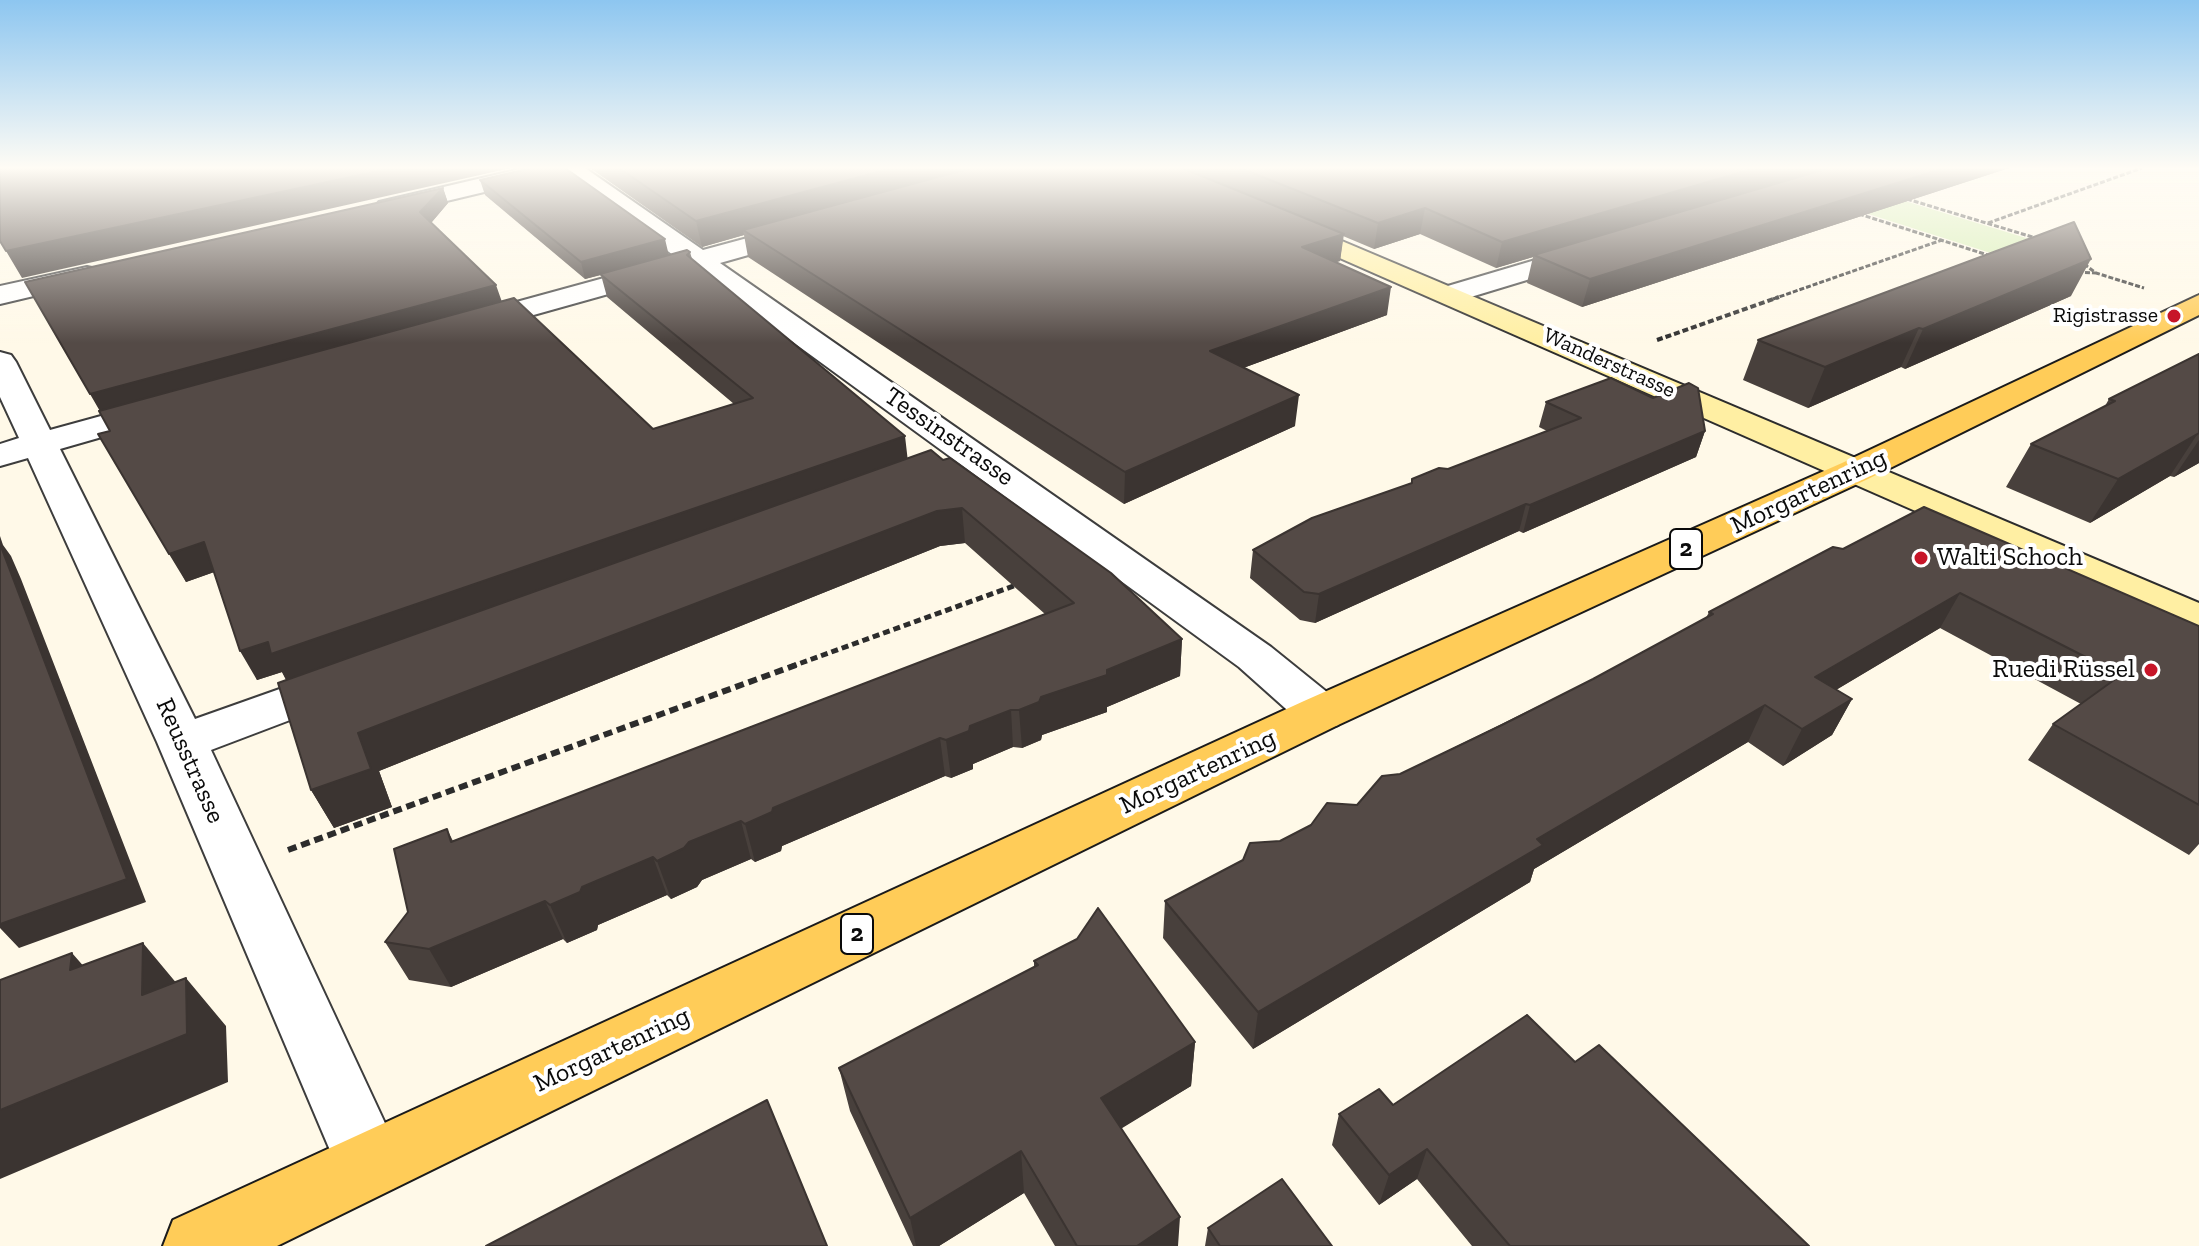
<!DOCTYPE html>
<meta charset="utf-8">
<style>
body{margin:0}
canvas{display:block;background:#fff9e8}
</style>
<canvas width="2199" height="1246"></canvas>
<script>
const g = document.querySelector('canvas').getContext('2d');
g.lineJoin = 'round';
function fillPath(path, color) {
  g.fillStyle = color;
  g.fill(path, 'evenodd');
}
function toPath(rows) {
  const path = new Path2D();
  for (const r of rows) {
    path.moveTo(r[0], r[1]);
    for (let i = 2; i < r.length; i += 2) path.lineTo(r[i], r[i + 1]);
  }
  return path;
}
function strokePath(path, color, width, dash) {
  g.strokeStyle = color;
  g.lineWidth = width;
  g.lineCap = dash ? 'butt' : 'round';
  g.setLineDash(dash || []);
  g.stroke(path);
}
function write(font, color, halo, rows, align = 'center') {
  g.font = font + ' "Zilla Slab",serif';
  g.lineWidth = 8;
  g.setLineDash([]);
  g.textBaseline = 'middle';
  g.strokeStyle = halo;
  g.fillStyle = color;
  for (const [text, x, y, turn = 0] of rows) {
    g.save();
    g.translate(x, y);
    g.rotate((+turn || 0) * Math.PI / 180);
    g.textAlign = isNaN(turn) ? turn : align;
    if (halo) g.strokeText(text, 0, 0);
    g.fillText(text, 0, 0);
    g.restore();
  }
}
fillPath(toPath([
 [1849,184,2059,248,2022,263,1812,196]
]), '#d2edae');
const street = toPath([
 [525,168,548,168,551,172,547,177,388,215,379,212,375,207,379,202,525,168],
 [558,168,585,168,703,250,803,223,812,225,816,231,812,237,720,263,1271,647,1338,701,1345,713,1338,725,1321,730,1304,725,1239,667,694,270,480,330,469,333,458,330,454,324,458,318,677,258,558,168],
 [1586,245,1596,247,1600,253,1596,259,1451,303,1441,300,1437,294,1441,288,1586,245],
 [87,267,97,269,101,275,97,281,0,304,0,286,87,267],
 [0,352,11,355,16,362,50,430,163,399,175,402,180,409,175,416,60,449,195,719,339,668,356,673,362,684,356,695,211,750,404,1164,394,1188,370,1198,346,1188,157,742,28,458,0,466,0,444,19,438,0,397,0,352]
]);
const secondary = toPath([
 [1285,217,2199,603,2199,633,2184,629,1276,230,1272,225,1276,220,1285,217]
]);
const primary = toPath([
 [2199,295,2199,315,1868,479,1338,725,277,1246,163,1246,173,1220,1304,701,1842,463,2199,295]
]);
strokePath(street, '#3d3d3d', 4);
strokePath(secondary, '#2c2c2c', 4);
strokePath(primary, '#1b1b1b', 4);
strokePath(toPath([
 [1907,199,2039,239],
 [1859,214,1991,256],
 [1988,223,2142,168],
 [2084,264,2096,273,2144,288],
 [2078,272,2096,273],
 [1773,299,1942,240]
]), '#2c2c2c', 3, [5, 2]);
strokePath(toPath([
 [1657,340,1779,297]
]), '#2c2c2c', 4, [6, 3]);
strokePath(toPath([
 [790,667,1019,584]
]), '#2c2c2c', 5, [7, 4]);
strokePath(toPath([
 [288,850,796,665]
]), '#2c2c2c', 6, [9, 5]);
fillPath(street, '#fff');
fillPath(secondary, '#ffefa3');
fillPath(primary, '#ffcc58');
fillPath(toPath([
 [590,168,2009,168,1582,307,1527,283,1533,257,1496,268,1420,234,1374,249,1343,236,1340,261,1336,262,1387,315,1243,368,1295,426,1124,504,748,257,744,235,702,247],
 [480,180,669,255,690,252,692,259,908,459,943,460,1182,639,1180,676,1107,707,1107,712,1042,735,1041,740,1022,748,1013,747,973,764,973,769,951,778,945,776,782,846,781,851,755,862,751,859,702,880,697,887,671,899,667,895,598,925,597,930,567,943,563,939,451,987,409,980,385,942,408,912,447,829,453,841,1045,614,965,543,940,546,379,771,392,807,334,828,311,790,286,680,282,672,257,680,214,572,186,582,110,431,443,188,448,203,431,223,501,301,653,429,734,404,607,297,601,275,585,279,485,195],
 [2071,296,1905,369,1901,367,1808,408,1743,380,1758,340],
 [2199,354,2199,463,2174,477,2170,476,2090,523,2006,487,2031,444,2105,406,2109,399],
 [1546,402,1705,431,1696,457,1523,533,1519,531,1315,623,1300,620,1250,578,1253,550,1448,469,1547,431,1539,427],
 [1833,547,2199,626,2199,844,2189,855,2028,760,2053,724,2081,704,1940,628,1836,690,1852,699,1832,735,1783,766,1748,742,1534,869,1530,882,1253,1049,1163,938,1165,901,1280,841,1357,805,1400,774,1593,679,1706,618,1709,612],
 [1034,961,1195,1042,1191,1086,1121,1128,1178,1246,1055,1246,1024,1193,939,1246,913,1246,850,1111,839,1068,1034,967],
 [1575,1062,1809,1246,1472,1246,1417,1179,1379,1205,1332,1145,1339,1114,1393,1105],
 [1208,1228,1332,1246,1205,1246]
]), '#48403c');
fillPath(toPath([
 [393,168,511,168,22,278,6,251],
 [893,168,983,168,743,230,744,235,702,247,696,221],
 [1756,168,1829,168,1534,255,1533,257,1496,268,1502,242],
 [1945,168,2009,168,1582,307,1590,279],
 [443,188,448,203,426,229,420,212],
 [1425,208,1420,234,1374,249,1378,223],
 [1344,234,1340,261,1299,274,1302,247],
 [665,239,669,256,585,279,581,262],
 [2091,259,2071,296,1905,369,1923,329],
 [496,285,502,302,101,413,90,394],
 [1391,287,1387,315,1208,381,1210,351],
 [1919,328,1901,367,1808,408,1825,367],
 [1299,395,1295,426,1124,504,1125,472],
 [1705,431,1696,457,1523,533,1530,505],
 [2198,433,2170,476,2090,523,2118,479],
 [905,436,908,462,288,683,282,672,257,680,240,651],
 [2199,440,2199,463,2174,477],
 [1526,504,1519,531,1315,623,1319,594],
 [962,508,965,543,940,546,379,771,392,807,334,828,311,790,358,733,937,511],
 [0,536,3,545,11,556,21,579,146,902,19,948,0,928],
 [204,542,220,570,186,582,169,554],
 [1960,593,1940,628,1797,713,1815,677],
 [1182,639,1180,676,1107,707,1107,712,1042,735,1041,740,1022,748,1019,710,1041,697],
 [1852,699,1832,735,1783,766,1802,729],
 [1765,705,1748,742,1534,869,1530,882,1253,1049,1258,1012,1537,839],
 [1011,710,1013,747,973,764,973,769,951,778,946,740,970,726],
 [940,738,945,776,782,846,781,851,755,862,745,824,773,808],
 [741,821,751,859,702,880,697,887,671,899,657,861,689,842],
 [653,857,667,895,598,925,597,930,567,943,550,905,582,887],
 [545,901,563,939,451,987,429,949],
 [143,943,183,991,186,978,226,1026,228,1082,0,1179,0,1110,142,995],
 [72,953,115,1002,70,970],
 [1195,1042,1191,1086,1101,1141,1101,1098],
 [1427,1149,1417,1179,1379,1205,1389,1175],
 [1021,1151,1024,1193,939,1246,916,1246,910,1218],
 [1180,1217,1178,1246,1137,1246]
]), '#3b3431');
const building = toPath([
 [0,168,393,168,6,251,0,241,0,168],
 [531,168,565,168,665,239,581,262,480,180,531,168],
 [619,168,893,168,696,221,619,168],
 [971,168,1182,168,1344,234,1302,247,1391,287,1210,351,1299,395,1125,472,743,230,971,168],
 [1240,168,1756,168,1502,242,1425,208,1378,223,1240,168],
 [1829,168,1945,168,1590,279,1534,255,1829,168],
 [443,188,420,212,496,285,90,394,25,282,443,188],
 [2074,222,2091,259,1923,329,1919,328,1825,367,1758,340,2074,222],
 [687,250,690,252,687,255,905,436,271,654,268,642,240,651,204,542,169,554,98,434,110,431,99,411,514,298,653,429,753,398,600,274,687,250],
 [2199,354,2199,433,2118,479,2031,444,2115,401,2109,399,2199,354],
 [1611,378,1653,398,1689,383,1698,388,1705,431,1530,505,1526,504,1319,594,1304,592,1253,550,1312,518,1412,483,1412,479,1439,468,1448,469,1581,418,1546,402,1611,378],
 [931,450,943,460,950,458,1111,573,1182,639,1107,670,1107,675,1041,697,1039,702,1019,710,1011,710,970,726,969,731,946,740,940,738,773,808,772,812,745,824,741,821,689,842,684,848,657,861,653,857,582,887,580,892,550,905,545,901,429,949,385,942,408,912,394,849,447,829,451,842,1074,603,962,508,937,511,358,733,371,769,311,790,278,683,931,450],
 [1924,507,2199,626,2199,805,2053,724,2121,675,1960,593,1815,677,1852,699,1802,729,1765,705,1537,839,1543,845,1258,1012,1165,901,1243,860,1250,843,1280,841,1311,825,1327,803,1357,805,1382,776,1400,774,1502,725,1593,679,1713,614,1709,612,1833,547,1843,549,1924,507],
 [0,544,127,879,0,924,0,544],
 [1098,908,1195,1042,1101,1098,1180,1217,1137,1246,1077,1246,1021,1151,910,1218,839,1068,1038,965,1034,961,1077,939,1098,908],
 [143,943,142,995,186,978,187,1034,0,1110,0,980,72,953,70,970,143,943],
 [1527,1015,1575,1062,1599,1045,1809,1246,1510,1246,1427,1149,1389,1175,1339,1114,1379,1089,1393,1105,1527,1015],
 [767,1100,827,1246,486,1246,767,1100],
 [1282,1179,1332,1246,1220,1246,1208,1228,1282,1179]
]);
fillPath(building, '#544a46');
strokePath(building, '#3b3431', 2);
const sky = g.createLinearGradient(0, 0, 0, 343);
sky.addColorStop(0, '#8dc6f0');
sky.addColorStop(0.49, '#fffcf5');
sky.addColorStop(1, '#fffcf500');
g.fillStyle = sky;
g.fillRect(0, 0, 2199, 343);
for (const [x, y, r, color] of [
 [2174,316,8,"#c71528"],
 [1921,558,8,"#c71528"],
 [2151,670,8,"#c71528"]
]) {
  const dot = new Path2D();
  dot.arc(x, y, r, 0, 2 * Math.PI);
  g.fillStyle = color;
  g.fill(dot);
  strokePath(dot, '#fff', 3);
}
write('22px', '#0a0a0a', '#fff', [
 ["Rigistrasse",2158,316]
], 'right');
write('22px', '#0a0a0a', '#fff', [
 ["Wanderstrasse",1609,363,24]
]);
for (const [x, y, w] of [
 [1686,549,32],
 [857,934,32]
]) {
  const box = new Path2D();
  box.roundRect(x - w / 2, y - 20, w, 40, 6);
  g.fillStyle = '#fff';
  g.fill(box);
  strokePath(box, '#0a0a0a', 2);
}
write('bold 24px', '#0a0a0a', null, [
 ["2",1686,549],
 ["2",857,934]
]);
write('26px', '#0a0a0a', '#fff', [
 ["Tessinstrasse",949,437,35],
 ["Morgartenring",1809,492,-25],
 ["Reusstrasse",190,761,66],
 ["Morgartenring",1198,772,-25],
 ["Morgartenring",612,1050,-25]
]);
write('26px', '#0a0a0a', '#fff', [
 ["Walti Schoch",1937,558],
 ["Ruedi Rüssel",2135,670,"right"]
], 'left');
</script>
